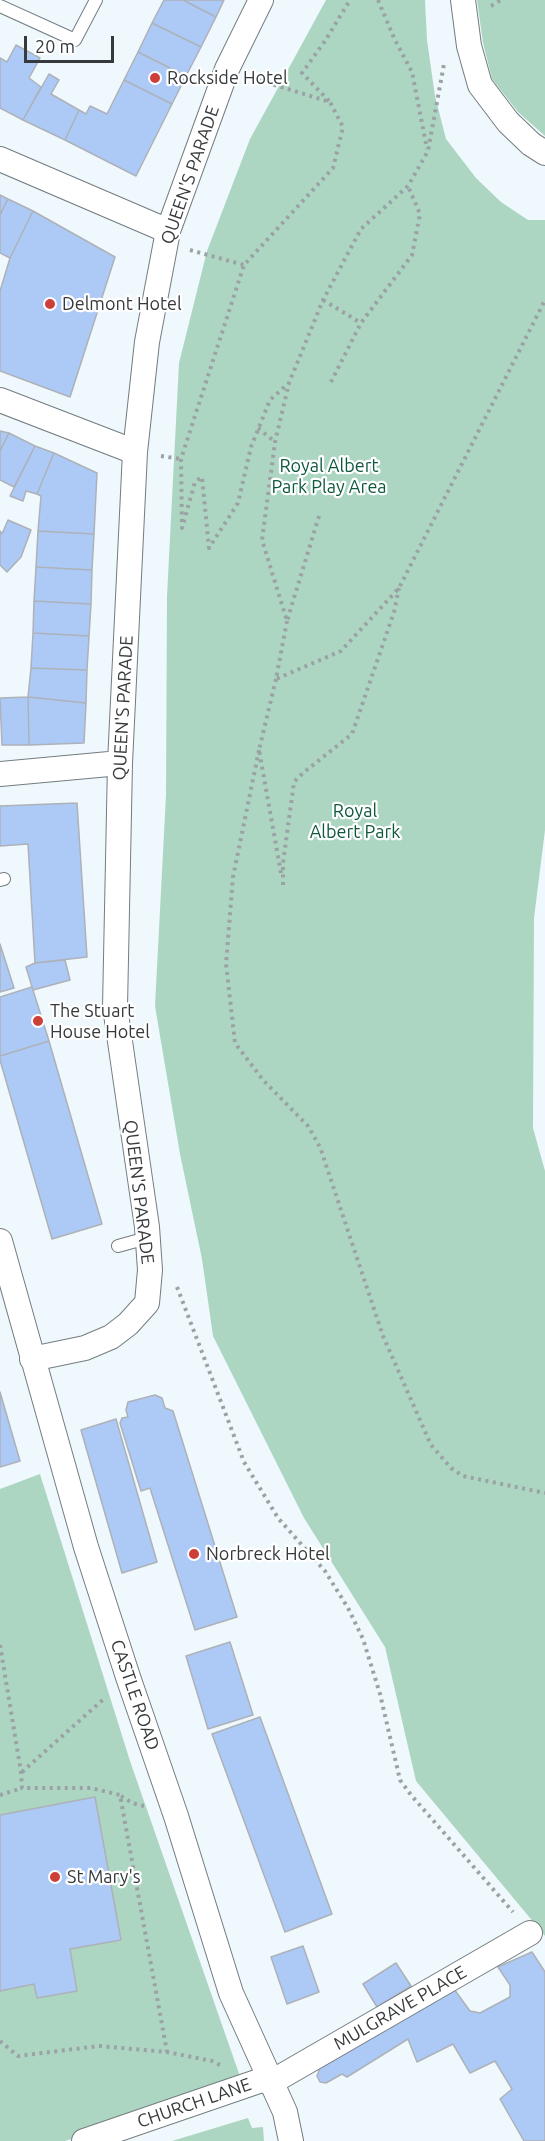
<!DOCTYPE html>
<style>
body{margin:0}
#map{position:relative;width:545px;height:2141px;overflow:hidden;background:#eff8fc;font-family:Ubuntu,sans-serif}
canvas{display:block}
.scale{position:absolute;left:24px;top:36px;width:90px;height:27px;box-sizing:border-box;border:3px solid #373a3c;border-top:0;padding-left:8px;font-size:18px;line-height:21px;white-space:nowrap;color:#373a3c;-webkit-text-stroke:4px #fff;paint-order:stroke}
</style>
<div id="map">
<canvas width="545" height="2141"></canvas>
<div class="scale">20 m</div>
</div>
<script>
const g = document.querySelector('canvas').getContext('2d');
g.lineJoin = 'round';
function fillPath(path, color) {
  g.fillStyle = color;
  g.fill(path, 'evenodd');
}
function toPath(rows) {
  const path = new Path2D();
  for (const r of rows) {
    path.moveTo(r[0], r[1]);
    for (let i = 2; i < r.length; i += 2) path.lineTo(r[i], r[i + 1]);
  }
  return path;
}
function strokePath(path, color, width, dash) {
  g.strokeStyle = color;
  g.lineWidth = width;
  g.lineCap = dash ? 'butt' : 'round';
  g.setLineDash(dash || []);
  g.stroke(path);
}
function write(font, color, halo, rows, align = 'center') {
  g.font = font + ' Ubuntu,sans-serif';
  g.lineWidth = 4.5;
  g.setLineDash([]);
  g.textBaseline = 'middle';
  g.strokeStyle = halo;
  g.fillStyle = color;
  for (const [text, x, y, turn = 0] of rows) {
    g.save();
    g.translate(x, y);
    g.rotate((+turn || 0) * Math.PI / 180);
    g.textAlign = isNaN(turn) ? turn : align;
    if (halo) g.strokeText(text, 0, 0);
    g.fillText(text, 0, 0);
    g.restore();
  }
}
fillPath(toPath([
 [326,0,425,0,427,40,435,96,446,139,476,178,501,202,528,220,545,220,545,830,534,918,533,1128,545,1171,545,1936,416,1781,385,1647,304,1518,213,1336,202,1259,180,1154,155,1006,166,795,167,596,179,363,207,251,250,139],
 [477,0,545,0,545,136,518,112,492,79,483,43],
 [40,1474,130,1761,243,2085,65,2141,0,2141,0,1489],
 [248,2118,252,2128,263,2127,264,2141,172,2141]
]), '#add6c2');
const building = toPath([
 [164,0,183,0,216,17,201,47,152,23,164,0],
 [183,0,224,0,216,17,183,0],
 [152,23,201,47,186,76,138,52,152,23],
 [16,45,40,58,29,78,41,87,23,120,0,108,0,58,7,62,16,45],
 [138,52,186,76,172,104,124,80,138,52],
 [49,74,59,80,51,94,79,110,65,140,23,120,49,74],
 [124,80,172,104,136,176,65,140,79,110,86,114,90,106,107,114,124,80],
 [0,195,8,199,0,215,0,195],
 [8,199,33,211,10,258,0,253,0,215,8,199],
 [33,211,115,257,70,397,0,371,0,291,10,258,33,211],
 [0,431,9,433,0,451,0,431],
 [9,433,35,446,14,487,0,480,0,451,9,433],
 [35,446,54,453,37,494,26,491,23,501,10,496,35,446],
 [54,453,97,473,94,534,38,531,41,496,37,494,54,453],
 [8,520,31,530,21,557,7,572,0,565,0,531,2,534,8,520],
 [38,531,94,534,92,570,36,567,38,531],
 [36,567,92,570,91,604,34,601,36,567],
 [34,601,91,604,89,636,33,633,34,601],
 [33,633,89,636,87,670,31,668,33,633],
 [31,668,87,670,86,703,28,697,31,668],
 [28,697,86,703,84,743,29,745,28,697],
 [28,697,29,745,2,745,0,698,28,697],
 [77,803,87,957,35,963,28,844,0,846,0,806,77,803],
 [0,944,14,988,0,992,0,944],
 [65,960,70,980,33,990,26,967,35,963,65,960],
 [32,987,49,1041,0,1056,0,997,32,987],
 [49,1041,102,1224,52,1239,0,1060,0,1056,49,1041],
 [0,1392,20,1461,0,1467,0,1392],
 [155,1395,162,1398,165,1408,173,1411,237,1617,195,1630,150,1488,141,1491,120,1423,122,1418,128,1417,126,1410,128,1402,155,1395],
 [116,1419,157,1562,122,1573,81,1430,116,1419],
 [230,1642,253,1715,208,1729,186,1656,230,1642],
 [260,1717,332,1914,285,1932,212,1734,260,1717],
 [95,1797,121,1940,70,1949,77,1991,37,1998,34,1984,0,1991,0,1815,95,1797],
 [303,1946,319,1992,287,2004,271,1957,303,1946],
 [532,1952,545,1972,545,2141,524,2141,500,2099,512,2089,495,2061,470,2073,453,2044,417,2062,408,2039,347,2077,342,2074,326,2083,320,2082,317,2076,320,2068,454,1989,470,2011,480,2013,510,1997,510,1985,498,1967,532,1952],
 [396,1963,411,1986,377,2007,363,1984,396,1963]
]);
fillPath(building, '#adcaf7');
strokePath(building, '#adb1b8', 1.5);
const service = toPath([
 [0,6,75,40,96,0],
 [0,880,4,879],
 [118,1246,147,1238]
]);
const minor = toPath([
 [463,0,469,46,480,85,508,122,531,144,545,153],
 [0,159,168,231],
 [0,400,135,452],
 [0,774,120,763],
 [0,1241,86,1547,128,1677,176,1816,231,1993,285,2112,291,2141],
 [32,1359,85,1348,111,1337,128,1324,147,1303,150,1270,147,1227,115,1007,120,763,135,452,147,342,168,231,227,69,261,0],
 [84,2141,262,2080,270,2083,530,1933]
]);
strokePath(service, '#747c80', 14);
strokePath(minor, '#747c80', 26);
strokePath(toPath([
 [378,0,394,38,412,72,427,149],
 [491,6,501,0],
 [252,78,330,102,343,127,333,168,244,265,181,459,182,528,195,482,202,477,209,548,238,503,251,447,270,400,289,383],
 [329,101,302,73,325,41,350,0],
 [190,250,244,265],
 [323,300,361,323],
 [331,382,361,323,412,255,420,214,408,186],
 [258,428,275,442],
 [161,456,181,459],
 [319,516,287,621,262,540,275,442,289,383,323,300,361,229,408,186,428,151,444,64],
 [287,621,276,679,341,651,399,588,545,300],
 [276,679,259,750,281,873],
 [259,750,233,877,226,964,235,1043,263,1080,308,1126,320,1147,383,1336,431,1445,451,1468,463,1476,545,1493],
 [283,885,283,863,294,782,303,773,352,734,394,612,399,588],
 [177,1287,244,1462,278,1518,325,1571,348,1608,363,1639,380,1694,400,1780,411,1795,513,1912],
 [0,1645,21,1772,22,1788,91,1788,120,1795,167,2052],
 [22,1772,106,1697],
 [0,1795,22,1788],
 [121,1796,132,1803,144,1806],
 [0,2041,18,2056,99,2046,167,2052,212,2061,220,2065]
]), '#9ba2a5', 4, [3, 4.5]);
strokePath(service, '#fff', 12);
strokePath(minor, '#fff', 24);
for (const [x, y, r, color] of [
 [155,78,6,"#cd3f39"],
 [50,304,6,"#cd3f39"],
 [38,1021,6,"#cd3f39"],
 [194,1554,6,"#cd3f39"],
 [55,1877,6,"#cd3f39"]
]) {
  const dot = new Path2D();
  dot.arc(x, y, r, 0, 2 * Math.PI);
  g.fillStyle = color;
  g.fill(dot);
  strokePath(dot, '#fff', 2);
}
write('18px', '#373a3c', '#fff', [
 ["Rockside Hotel",167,78],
 ["Delmont Hotel",62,304],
 ["The Stuart",50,1011],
 ["House Hotel",50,1032],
 ["Norbreck Hotel",206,1554],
 ["St Mary's",67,1877]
], 'left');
write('18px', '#373a3c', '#fff', [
 ["QUEEN'S PARADE",190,175,-71],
 ["QUEEN'S PARADE",123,708,-87],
 ["QUEEN'S PARADE",139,1192,83],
 ["CASTLE ROAD",135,1695,71],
 ["MULGRAVE PLACE",400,2008,-30],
 ["CHURCH LANE",194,2103,-19]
]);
write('18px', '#0f583e', '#fff', [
 ["Royal Albert",329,466],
 ["Park Play Area",329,487],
 ["Royal",355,811],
 ["Albert Park",355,832]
]);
</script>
